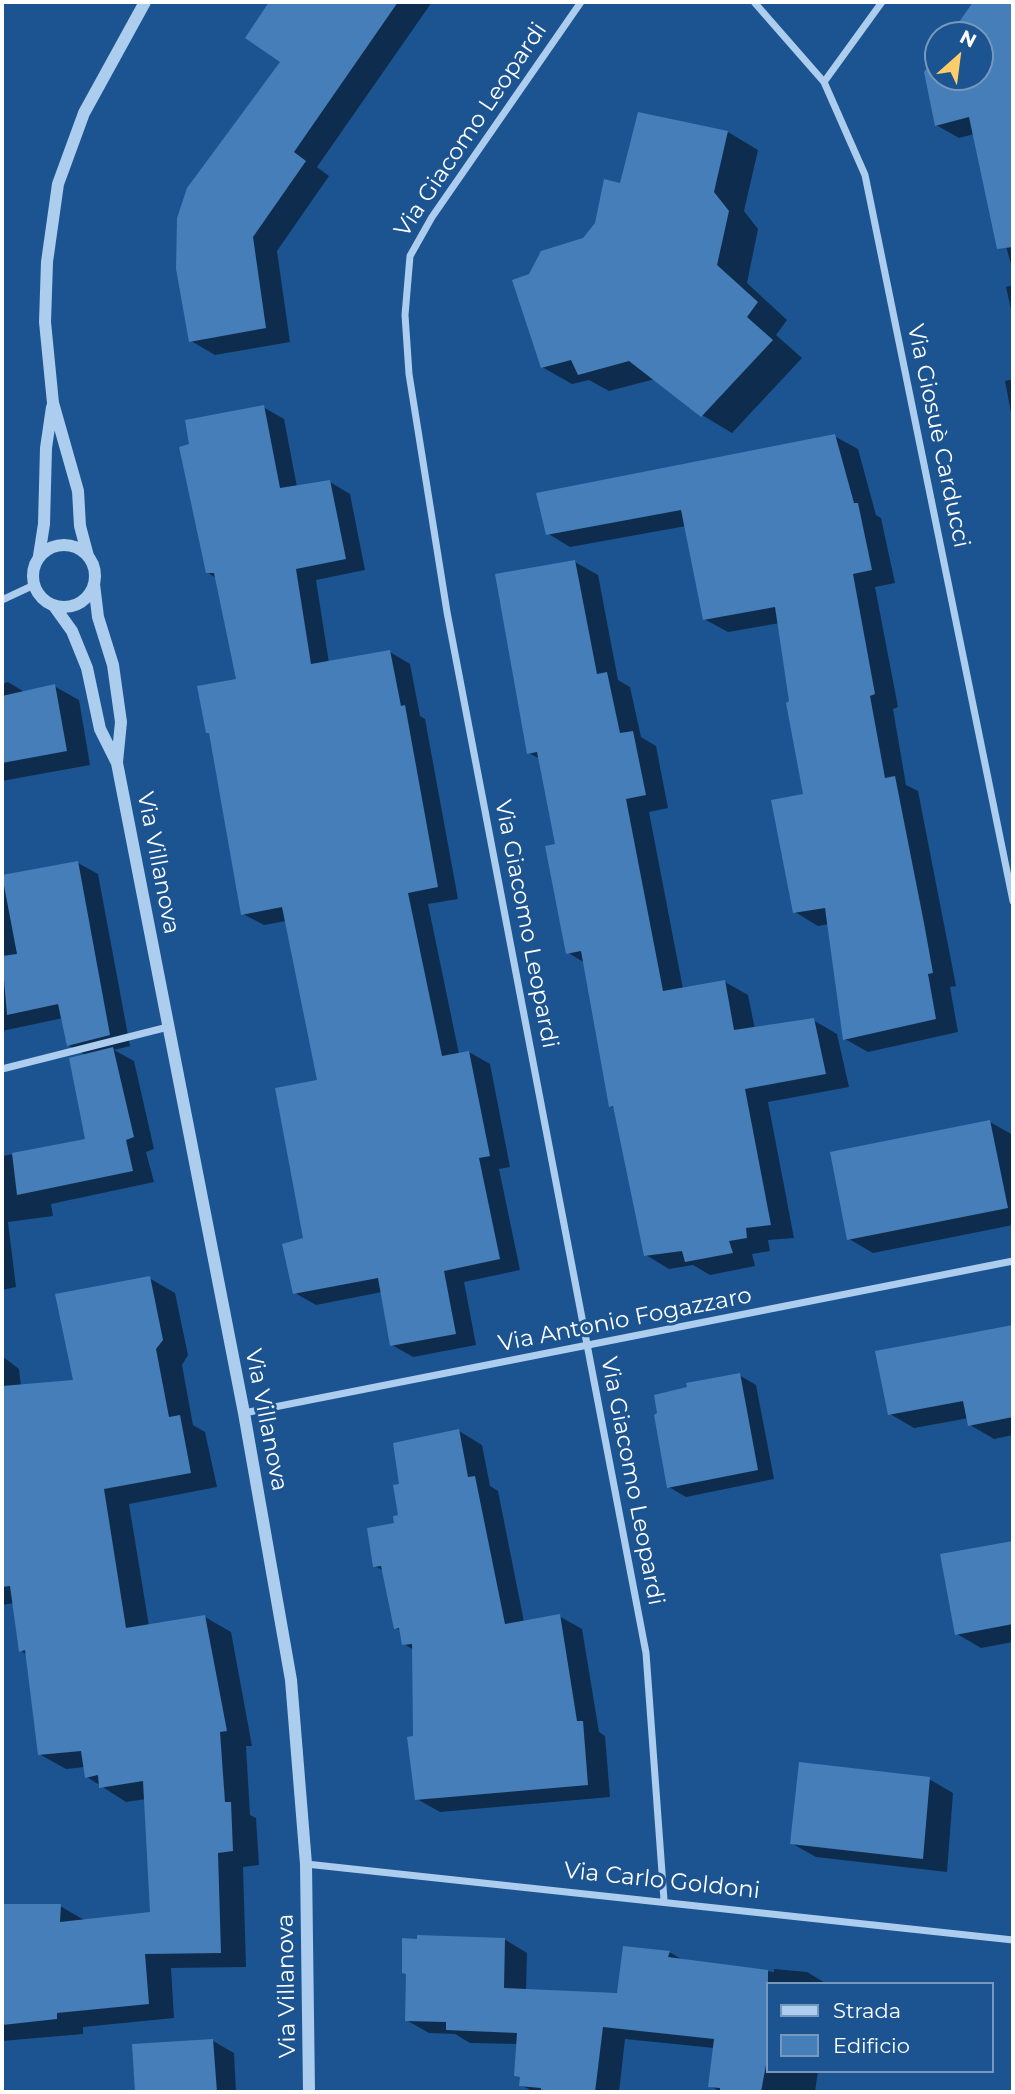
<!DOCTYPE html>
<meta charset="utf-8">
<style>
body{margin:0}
#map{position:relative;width:1015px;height:2094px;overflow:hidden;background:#1c5491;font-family:Montserrat,sans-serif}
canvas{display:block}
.frame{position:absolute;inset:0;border:4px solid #fff;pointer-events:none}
.legend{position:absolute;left:766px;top:1982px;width:228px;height:91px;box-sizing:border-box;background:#1c5491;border:2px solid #7798bd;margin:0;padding:9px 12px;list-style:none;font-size:21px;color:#fff}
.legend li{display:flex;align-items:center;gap:14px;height:35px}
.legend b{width:35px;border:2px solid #7798bd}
.north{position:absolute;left:924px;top:21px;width:70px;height:70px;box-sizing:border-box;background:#1c5491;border:2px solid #7798bd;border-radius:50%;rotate:28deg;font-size:19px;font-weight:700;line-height:28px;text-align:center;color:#fff}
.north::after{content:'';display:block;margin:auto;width:24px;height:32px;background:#fecd6a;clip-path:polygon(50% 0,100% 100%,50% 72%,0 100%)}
</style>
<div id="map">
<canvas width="1015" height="2094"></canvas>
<div class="frame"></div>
<ul class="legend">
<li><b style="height:9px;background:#accdee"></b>Strada</li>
<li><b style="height:19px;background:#457eb8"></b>Edificio</li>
</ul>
<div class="north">N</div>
</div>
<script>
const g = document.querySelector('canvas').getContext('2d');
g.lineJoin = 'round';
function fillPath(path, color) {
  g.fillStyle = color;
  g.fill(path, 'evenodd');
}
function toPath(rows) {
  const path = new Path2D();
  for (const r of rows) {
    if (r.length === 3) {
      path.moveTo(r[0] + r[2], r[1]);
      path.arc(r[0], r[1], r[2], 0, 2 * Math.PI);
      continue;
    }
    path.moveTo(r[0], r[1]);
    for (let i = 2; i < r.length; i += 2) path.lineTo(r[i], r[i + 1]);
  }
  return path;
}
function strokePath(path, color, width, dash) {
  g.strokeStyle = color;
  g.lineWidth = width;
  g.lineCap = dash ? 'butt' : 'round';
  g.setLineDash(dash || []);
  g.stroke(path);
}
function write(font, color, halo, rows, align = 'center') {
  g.font = font + ' Montserrat,sans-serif';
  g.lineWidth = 6;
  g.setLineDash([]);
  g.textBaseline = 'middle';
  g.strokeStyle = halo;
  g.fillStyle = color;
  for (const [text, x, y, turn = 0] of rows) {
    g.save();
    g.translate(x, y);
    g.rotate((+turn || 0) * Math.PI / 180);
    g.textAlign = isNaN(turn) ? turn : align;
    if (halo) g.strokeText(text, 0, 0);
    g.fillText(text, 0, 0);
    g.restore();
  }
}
fillPath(toPath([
 [272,2,432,2,317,167,329,176,277,251,290,342,215,355,191,341,283,62,247,37],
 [975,2,1013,2,1013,271,974,134,959,138,936,125,938,55,938,77,980,77,980,35,952,35],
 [640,114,728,132,758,150,744,211,758,229,747,283,787,320,776,335,802,358,732,433,702,415,655,379,609,391,589,380,572,384,542,367,530,276,584,240,621,185],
 [1013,285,1013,318,1006,287],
 [1013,379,1013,423,1005,381],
 [263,407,284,419,297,487,330,482,350,494,365,570,316,580,329,663,390,652,410,664,420,716,425,719,458,899,428,904,459,1054,469,1052,490,1064,510,1167,499,1169,520,1270,464,1282,476,1345,413,1357,392,1345,382,1292,316,1305,295,1293,305,1240,319,1082,286,921,264,925,243,914,238,680,216,578,207,572],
 [834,436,858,449,876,515,881,518,895,583,875,587,898,707,893,709,906,785,918,791,956,986,950,987,958,1032,868,1052,845,1039,829,924,818,926,795,912,805,795,780,623,728,632,704,619,686,526,570,547,547,533],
 [575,562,598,575,618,680,630,687,641,737,656,746,668,808,649,812,683,989,725,982,748,995,755,1029,813,1020,837,1034,849,1087,768,1102,794,1238,768,1240,770,1251,752,1254,755,1266,710,1275,693,1265,669,1269,646,1255,616,1109,611,1106,585,963,567,952,557,846,540,759,529,753],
 [8,682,26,693,54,686,79,700,90,765,2,781,2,684],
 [78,863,98,874,130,1046,114,1050,134,1061,154,1149,146,1152,154,1182,51,1204,53,1216,8,1222,16,1287,2,1290,2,1156,87,1141,87,1056,68,1045,63,1018,2,1031,2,877],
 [990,1122,1013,1135,1013,1225,873,1253,849,1239],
 [149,1278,175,1293,188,1355,182,1365,193,1425,205,1432,217,1487,129,1504,149,1626,205,1617,231,1632,252,1746,246,1746,250,1815,256,1818,259,1865,243,1867,246,1967,171,1968,174,2018,83,2027,83,2034,2,2041,2,1906,60,1906,86,1921,152,1914,146,1799,126,1802,87,1777,85,1767,66,1769,39,1754,27,1655,21,1651,14,1603,2,1605,2,1356,19,1369,21,1386,75,1382],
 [1013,1327,1013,1435,994,1439,970,1425,969,1418,914,1428,890,1414,877,1352],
 [739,1375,756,1385,774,1479,686,1497,669,1487],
 [459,1431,482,1445,490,1486,498,1491,524,1622,559,1616,582,1629,599,1732,605,1736,610,1797,440,1812,417,1799,414,1650,404,1644,401,1631,396,1628,384,1571,375,1566,400,1516,401,1485],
 [1013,1542,1013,1642,981,1648,957,1634,942,1555],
 [929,1779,953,1793,947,1872,816,1857,791,1843],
 [504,1939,527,1953,526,1991,619,1994,669,1952,683,1960,774,1972,774,1969,807,1972,827,1984,768,1984,768,2071,818,2071,815,2092,721,2092,710,2086,714,2048,625,2039,619,2092,534,2092,521,2085,518,2044,470,2043,455,2034,429,2033,406,2020],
 [213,2041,234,2053,236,2092,137,2092,134,2046]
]), '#0007');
fillPath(toPath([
 [269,2,398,2,294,152,306,161,253,237,266,328,189,342,176,269,177,218,187,188,280,62,245,38],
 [973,2,1013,2,1013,247,997,249,969,117,935,126,924,72,938,52,938,77,980,77,980,35,950,35],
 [638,112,728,131,714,192,729,211,717,265,758,302,747,317,773,340,701,417,629,361,578,375,571,360,541,368,512,280,529,274,541,251,583,238,595,223,604,179,620,183],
 [264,405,280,488,330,480,346,559,296,569,311,664,390,650,401,706,405,705,438,887,408,893,442,1056,469,1051,490,1156,479,1158,500,1259,444,1271,456,1334,390,1346,378,1278,293,1294,282,1244,303,1238,275,1088,317,1080,282,907,241,915,209,733,206,733,197,686,236,679,214,573,206,573,179,447,189,444,185,420],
 [835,434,854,503,858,503,872,570,853,574,875,694,870,696,885,778,895,776,924,923,933,973,928,974,936,1019,843,1040,825,908,793,913,771,800,803,794,786,703,789,701,775,607,703,620,681,510,546,535,536,493],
 [575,560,597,674,607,672,620,733,633,731,646,795,626,799,663,991,725,980,734,1030,814,1018,826,1074,745,1089,771,1225,746,1228,747,1238,729,1241,733,1253,685,1262,682,1251,644,1256,613,1106,609,1107,581,951,566,954,545,846,555,844,537,752,527,754,495,574],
 [55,684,67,751,2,763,2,696],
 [78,861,110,1035,67,1046,58,1004,7,1015,2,956,17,954,2,875],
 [113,1047,134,1137,126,1140,133,1171,17,1195,12,1153,85,1139,69,1058],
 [990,1120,1008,1208,847,1240,830,1152],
 [150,1276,163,1340,156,1349,169,1417,180,1415,191,1473,104,1489,126,1628,205,1615,227,1731,220,1732,225,1802,231,1802,233,1851,218,1853,221,1953,145,1954,149,2004,57,2013,57,2019,2,2025,2,1904,61,1904,60,1922,150,1912,143,1781,99,1788,98,1775,85,1778,81,1751,38,1755,25,1650,19,1652,10,1586,2,1587,2,1386,73,1380,55,1294],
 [1013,1325,1013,1417,968,1426,963,1401,888,1415,875,1351],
 [740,1373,758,1470,667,1488,654,1415,657,1413,654,1395,687,1387,686,1383],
 [459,1429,468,1477,475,1476,505,1624,560,1614,577,1721,583,1721,588,1785,415,1800,407,1737,413,1736,412,1644,402,1645,399,1628,394,1629,381,1566,373,1567,367,1528,394,1523,393,1516,398,1515,393,1485,399,1484,393,1443],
 [1013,1541,1013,1624,955,1635,940,1554],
 [799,1762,930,1777,923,1859,790,1844],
 [417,1935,505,1938,504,1988,617,1993,623,1946,670,1951,668,1957,768,1970,768,2054,761,2092,720,2092,720,2088,708,2087,714,2039,603,2027,595,2092,541,2092,541,2088,519,2086,520,2077,514,2076,517,2033,446,2030,446,2022,405,2021,406,1974,402,1973,402,1938,417,1939],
 [213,2039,217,2092,135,2092,132,2044]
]), '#457eb8');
strokePath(toPath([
 [581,2,432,217,410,256,405,315,409,374,447,612,646,1653,664,1900],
 [754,2,824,82,865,175,1013,901],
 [824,82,882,2],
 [2,600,34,585],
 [2,1069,168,1027],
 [244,1413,1013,1261],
 [306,1864,1013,1940]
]), '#accdee', 7);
strokePath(toPath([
 [64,576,31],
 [39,556,44,524,46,448,52,407],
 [88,556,80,526,78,491,53,403,45,322,47,262,58,184,84,113,145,2],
 [94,584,98,617,113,665,121,722,117,762],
 [54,606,72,631,87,668,100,729,117,763,244,1413,291,1680,306,1864,309,2092]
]), '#accdee', 12);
write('23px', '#fff', '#1c5491', [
 ["Via Giacomo Leopardi",471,130,-56],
 ["Via Giosuè Carducci",938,436,78],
 ["Via Villanova",158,863,79],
 ["Via Giacomo Leopardi",526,924,79],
 ["Via Antonio Fogazzaro",625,1320,-11],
 ["Via Villanova",266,1420,79],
 ["Via Giacomo Leopardi",632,1481,79],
 ["Via Carlo Goldoni",662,1881,6],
 ["Via Villanova",287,1986,-91]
]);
</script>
